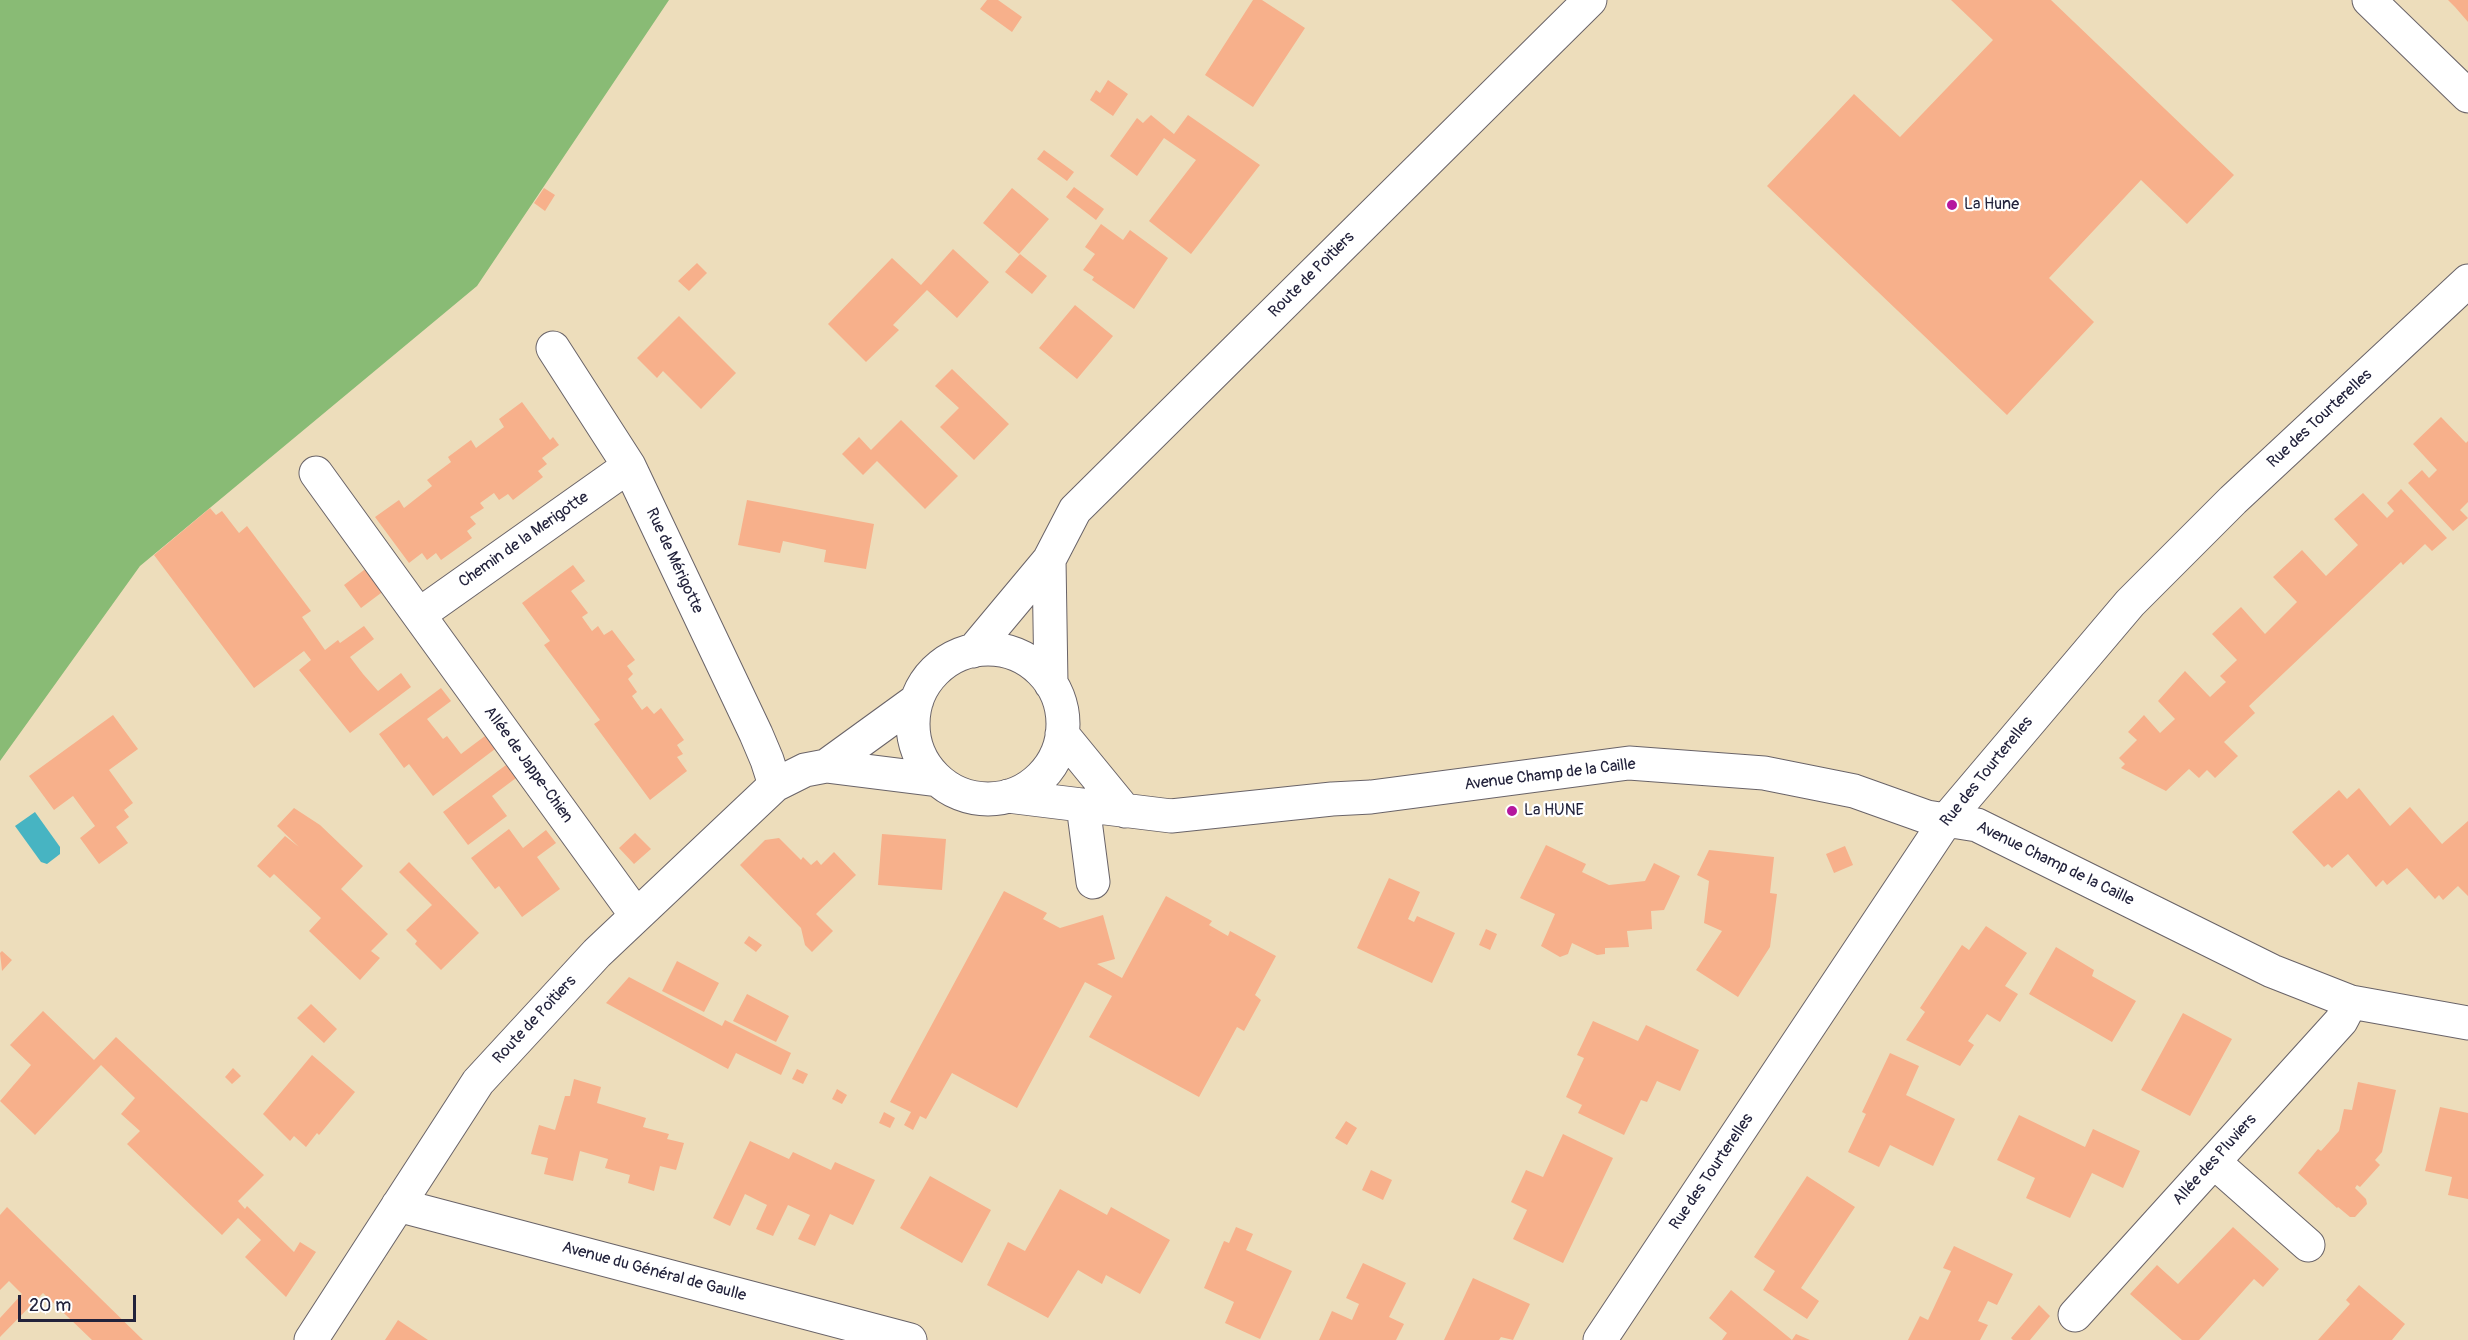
<!DOCTYPE html>
<meta charset="utf-8">
<style>
body{margin:0}
#map{position:relative;width:2468px;height:1340px;overflow:hidden;background:#edddbb;font-family:Pangolin,sans-serif}
canvas{display:block}
.scale{position:absolute;left:18px;top:1295px;width:118px;height:27px;box-sizing:border-box;border:3px solid #22223b;border-top:0;padding-left:8px;font-size:18px;line-height:21px;white-space:nowrap;color:#22223b;-webkit-text-stroke:4px #fff;paint-order:stroke}
</style>
<div id="map">
<canvas width="2468" height="1340"></canvas>
<div class="scale">20 m</div>
</div>
<script>
const g = document.querySelector('canvas').getContext('2d');
g.lineJoin = 'round';
function fillPath(path, color) {
  g.fillStyle = color;
  g.fill(path, 'evenodd');
}
function toPath(rows) {
  const path = new Path2D();
  for (const r of rows) {
    if (r.length === 3) {
      path.moveTo(r[0] + r[2], r[1]);
      path.arc(r[0], r[1], r[2], 0, 2 * Math.PI);
      continue;
    }
    path.moveTo(r[0], r[1]);
    for (let i = 2; i < r.length; i += 2) path.lineTo(r[i], r[i + 1]);
  }
  return path;
}
function strokePath(path, color, width, dash) {
  g.strokeStyle = color;
  g.lineWidth = width;
  g.lineCap = dash ? 'butt' : 'round';
  g.setLineDash(dash || []);
  g.stroke(path);
}
function write(font, color, halo, rows, align = 'center') {
  g.font = font + ' Pangolin,sans-serif';
  g.lineWidth = 4.5;
  g.setLineDash([]);
  g.textBaseline = 'middle';
  g.strokeStyle = halo;
  g.fillStyle = color;
  for (const [text, x, y, turn = 0] of rows) {
    g.save();
    g.translate(x, y);
    g.rotate((+turn || 0) * Math.PI / 180);
    g.textAlign = isNaN(turn) ? turn : align;
    if (halo) g.strokeText(text, 0, 0);
    g.fillText(text, 0, 0);
    g.restore();
  }
}
fillPath(toPath([
 [0,0,669,0,477,286,140,566,0,761]
]), '#89bb75');
fillPath(toPath([
 [35,812,60,847,60,854,47,864,41,862,15,826]
]), '#47b4c2');
fillPath(toPath([
 [987,0,998,0,1022,17,1012,32,980,9],
 [1253,0,1262,0,1305,28,1253,107,1205,75],
 [1951,0,2051,0,2234,175,2187,224,2141,180,2049,278,2094,322,2007,415,1767,186,1854,94,1900,137,1993,40],
 [2448,0,2468,0,2468,22,2455,7],
 [1108,80,1128,94,1113,116,1090,100,1096,90,1100,93],
 [1151,115,1174,134,1188,115,1260,165,1191,254,1149,221,1196,160,1164,138,1137,176,1110,156,1137,118,1143,123],
 [1044,150,1074,172,1067,181,1037,159],
 [1074,187,1104,209,1096,220,1066,197],
 [544,188,555,195,545,211,534,203],
 [1012,188,1049,219,1019,254,983,223],
 [1101,224,1123,240,1130,230,1168,258,1134,309,1092,280,1094,277,1083,270,1095,254,1085,247],
 [953,249,989,282,957,318,927,290,893,325,899,330,866,362,828,324,892,258,921,285],
 [1020,254,1047,276,1032,294,1005,272],
 [697,263,707,273,689,291,678,281],
 [1075,305,1113,336,1077,379,1039,348],
 [679,316,736,373,701,409,663,371,657,378,637,358],
 [952,369,1009,424,974,460,940,427,959,408,935,386],
 [522,402,550,440,553,437,559,445,542,458,547,464,538,471,543,477,513,500,508,494,499,500,494,493,480,503,484,508,470,517,476,524,467,531,472,538,441,560,436,553,427,560,422,553,409,563,375,517,399,500,404,508,432,486,427,480,451,462,448,457,471,440,476,448,504,427,499,419],
 [2441,417,2466,443,2468,441,2468,502,2460,510,2468,518,2453,531,2408,483,2422,470,2429,478,2437,470,2413,444],
 [901,420,958,476,925,509,877,461,863,475,842,454,859,437,871,450],
 [2401,489,2447,538,2432,551,2425,544,2403,565,2401,562,2249,706,2255,713,2224,742,2238,756,2215,778,2207,770,2199,778,2189,769,2166,791,2121,768,2125,764,2119,758,2137,740,2128,732,2144,715,2160,733,2175,719,2158,701,2185,671,2210,697,2226,682,2220,676,2237,660,2212,634,2241,607,2265,634,2297,602,2273,577,2302,550,2326,576,2358,545,2334,519,2363,493,2387,518,2394,511,2387,503],
 [747,500,874,524,866,569,824,562,826,550,783,541,780,553,738,545],
 [210,508,216,515,222,511,239,533,247,526,311,611,302,617,325,650,338,640,340,643,364,626,374,639,350,657,363,674,378,691,401,673,411,687,350,733,299,670,311,660,304,651,254,688,154,555],
 [573,565,585,581,571,591,588,613,582,617,592,631,598,626,604,635,612,630,635,660,627,666,633,674,628,679,637,692,632,696,642,710,647,706,654,714,661,708,684,740,677,745,683,754,677,757,687,771,650,800,594,724,600,720,544,645,550,641,522,603],
 [368,567,385,590,361,608,344,585],
 [441,688,451,701,427,719,443,739,447,736,461,754,485,736,495,749,433,796,409,764,404,768,379,734],
 [113,715,138,749,109,770,133,803,124,810,129,817,116,827,128,843,99,864,80,838,95,826,73,796,54,810,29,776],
 [506,765,516,778,492,796,507,816,468,845,443,812],
 [2359,788,2390,826,2410,807,2442,844,2468,821,2468,896,2458,886,2443,900,2439,895,2435,899,2407,868,2387,885,2383,880,2376,887,2348,854,2332,868,2328,864,2324,867,2292,832,2339,790,2347,799],
 [294,808,320,825,363,866,341,889,388,934,371,951,380,958,360,980,309,931,321,918,274,874,270,878,257,866,285,836,299,847,277,826],
 [509,829,523,848,546,830,556,843,537,857,560,889,522,917,499,886,495,889,471,858],
 [635,833,651,849,634,864,619,848],
 [882,834,946,839,942,890,878,885],
 [779,838,801,860,803,857,811,865,817,860,821,865,834,852,856,875,816,914,833,931,812,952,805,945,801,928,740,865,765,840],
 [1546,845,1586,864,1582,872,1609,885,1645,881,1654,863,1680,876,1664,910,1651,911,1652,929,1627,931,1629,947,1605,948,1605,954,1597,955,1572,943,1568,954,1560,957,1541,946,1555,914,1520,898],
 [1845,846,1853,865,1834,873,1826,854],
 [1709,850,1774,857,1770,893,1777,894,1770,947,1738,997,1696,970,1722,931,1704,923,1709,881,1697,875],
 [409,862,479,933,441,970,415,944,417,941,406,930,432,905,399,872],
 [1389,878,1420,892,1408,919,1414,922,1417,916,1455,933,1432,983,1357,948],
 [1004,891,1047,913,1043,919,1060,928,1103,915,1115,959,1097,964,1122,978,1166,896,1212,921,1209,925,1228,936,1230,931,1276,956,1255,995,1261,1000,1244,1031,1237,1027,1199,1097,1089,1037,1112,996,1085,982,1017,1108,952,1073,926,1119,920,1116,913,1130,904,1125,911,1112,890,1102],
 [1986,926,2027,953,2005,986,2018,994,2000,1022,1987,1014,1968,1041,1974,1045,1960,1066,1906,1040,1925,1012,1920,1008,1962,945,1969,950],
 [1486,929,1497,934,1490,950,1479,945],
 [749,936,762,945,756,952,744,943],
 [2056,947,2094,970,2092,976,2136,1001,2112,1042,2029,994],
 [2,951,12,960,2,971,0,953],
 [677,961,719,983,704,1012,662,991],
 [629,977,722,1026,725,1020,791,1053,781,1075,736,1053,728,1069,606,1003],
 [747,994,789,1016,776,1042,733,1021],
 [311,1004,337,1029,324,1043,297,1018],
 [43,1011,94,1060,116,1037,264,1175,238,1201,245,1209,247,1206,294,1252,300,1242,316,1252,286,1297,245,1257,261,1240,238,1218,222,1235,127,1144,140,1131,121,1114,135,1098,101,1065,35,1135,0,1101,31,1065,10,1045],
 [2183,1013,2232,1039,2190,1116,2141,1090],
 [1593,1021,1638,1041,1646,1025,1699,1050,1680,1091,1657,1081,1647,1102,1641,1100,1624,1135,1578,1113,1582,1105,1566,1097,1584,1058,1577,1055],
 [1890,1053,1919,1066,1906,1095,1955,1119,1933,1166,1890,1145,1879,1167,1848,1152,1866,1114,1862,1112],
 [312,1055,355,1092,319,1135,317,1133,306,1147,294,1136,290,1141,263,1114],
 [233,1068,241,1076,232,1084,225,1077],
 [797,1069,808,1074,803,1084,792,1079],
 [574,1079,601,1087,597,1103,646,1118,643,1127,669,1134,667,1139,684,1143,676,1170,660,1166,654,1191,628,1183,630,1175,605,1168,608,1159,580,1151,573,1181,544,1174,548,1158,531,1154,539,1125,555,1130,565,1096,570,1096],
 [2358,1082,2396,1090,2382,1152,2375,1160,2380,1165,2360,1187,2357,1185,2355,1188,2366,1199,2367,1204,2355,1217,2350,1217,2338,1207,2337,1208,2298,1173,2318,1149,2321,1151,2339,1131,2344,1109,2352,1110],
 [837,1089,847,1095,842,1104,832,1099],
 [2440,1107,2468,1113,2468,1199,2448,1195,2452,1177,2425,1171],
 [884,1112,895,1118,890,1128,879,1123],
 [2019,1115,2085,1147,2093,1129,2140,1151,2123,1188,2092,1173,2070,1218,2026,1198,2035,1178,1997,1160],
 [1346,1121,1357,1128,1347,1145,1335,1138],
 [1563,1134,1613,1158,1563,1263,1513,1239,1527,1210,1511,1202,1526,1170,1543,1177],
 [750,1141,789,1159,793,1152,831,1170,835,1162,875,1180,853,1225,830,1214,815,1246,798,1239,810,1215,788,1205,773,1236,756,1229,767,1205,745,1194,730,1226,713,1218],
 [1371,1170,1392,1180,1383,1200,1362,1190],
 [930,1176,991,1210,962,1263,900,1228],
 [1807,1176,1855,1207,1801,1288,1819,1301,1807,1319,1763,1290,1775,1271,1754,1257],
 [1060,1189,1107,1215,1111,1207,1170,1240,1140,1294,1106,1275,1102,1284,1078,1270,1048,1318,987,1285,1008,1242,1025,1251],
 [7,1207,143,1340,92,1340,43,1293,0,1337,0,1318,22,1294,9,1281,0,1290,0,1215],
 [1236,1227,1253,1234,1246,1250,1292,1271,1260,1339,1225,1323,1234,1302,1204,1288,1224,1241,1229,1243],
 [2233,1227,2279,1269,2263,1287,2254,1279,2199,1340,2182,1340,2130,1294,2157,1265,2178,1284],
 [1954,1246,2013,1274,1997,1305,1988,1301,1978,1321,1988,1325,1980,1340,1908,1340,1920,1316,1928,1320,1951,1271,1943,1268],
 [1363,1263,1406,1283,1389,1317,1404,1324,1396,1340,1319,1340,1332,1311,1352,1320,1359,1304,1346,1298],
 [1473,1278,1530,1304,1513,1340,1501,1337,1499,1340,1444,1340],
 [2359,1285,2405,1324,2392,1340,2318,1340,2350,1304,2346,1300],
 [1731,1290,1792,1340,1796,1334,1810,1340,1722,1340,1727,1333,1709,1318],
 [2039,1305,2050,1316,2030,1340,2013,1340,2011,1338],
 [398,1320,428,1340,385,1340]
]), '#f7b08b');
const minor = toPath([
 [2369,0,2468,96],
 [553,348,629,466,756,734,767,760,775,785],
 [316,473,636,915],
 [1049,560,1051,684],
 [420,614,629,466],
 [988,724,75],
 [973,651,1049,560,1075,510,1590,0],
 [1062,734,1125,811],
 [826,766,917,700],
 [1008,796,1171,816,1332,799,1371,797,1629,763,1764,773,1854,791,1927,817,1977,825,2272,971,2351,1002,2468,1023],
 [1083,805,1093,882],
 [2214,1162,2308,1245],
 [398,1205,910,1340],
 [2075,1315,2341,1021,2351,1002],
 [311,1340,478,1082,597,953,775,785,805,770,826,766,938,780],
 [1600,1340,1947,819,2130,603,2233,500,2468,281]
]);
strokePath(minor, '#696368', 35);
strokePath(minor, '#fff', 33);
for (const [x, y, r, color] of [
 [1952,205,6,"#b5179e"],
 [1512,811,6,"#b5179e"]
]) {
  const dot = new Path2D();
  dot.arc(x, y, r, 0, 2 * Math.PI);
  g.fillStyle = color;
  g.fill(dot);
  strokePath(dot, '#fff', 2);
}
write('16px', '#22223b', '#fff', [
 ["La Hune",1964,205],
 ["La HUNE",1524,811]
], 'left');
write('16px', '#22223b', '#fff', [
 ["Route de Poitiers",1312,275,-45],
 ["Rue des Tourterelles",2320,419,-43],
 ["Chemin de la Merigotte",524,540,-35],
 ["Rue de Mérigotte",674,561,65],
 ["Allée de Jappe-Chien",528,765,54],
 ["Rue des Tourterelles",1987,772,-51],
 ["Avenue Champ de la Caille",1550,775,-7],
 ["Avenue Champ de la Caille",2055,864,26],
 ["Route de Poitiers",535,1020,-47],
 ["Allée des Pluviers",2215,1160,-48],
 ["Rue des Tourterelles",1712,1172,-56],
 ["Avenue du Général de Gaulle",654,1272,15]
]);
</script>
